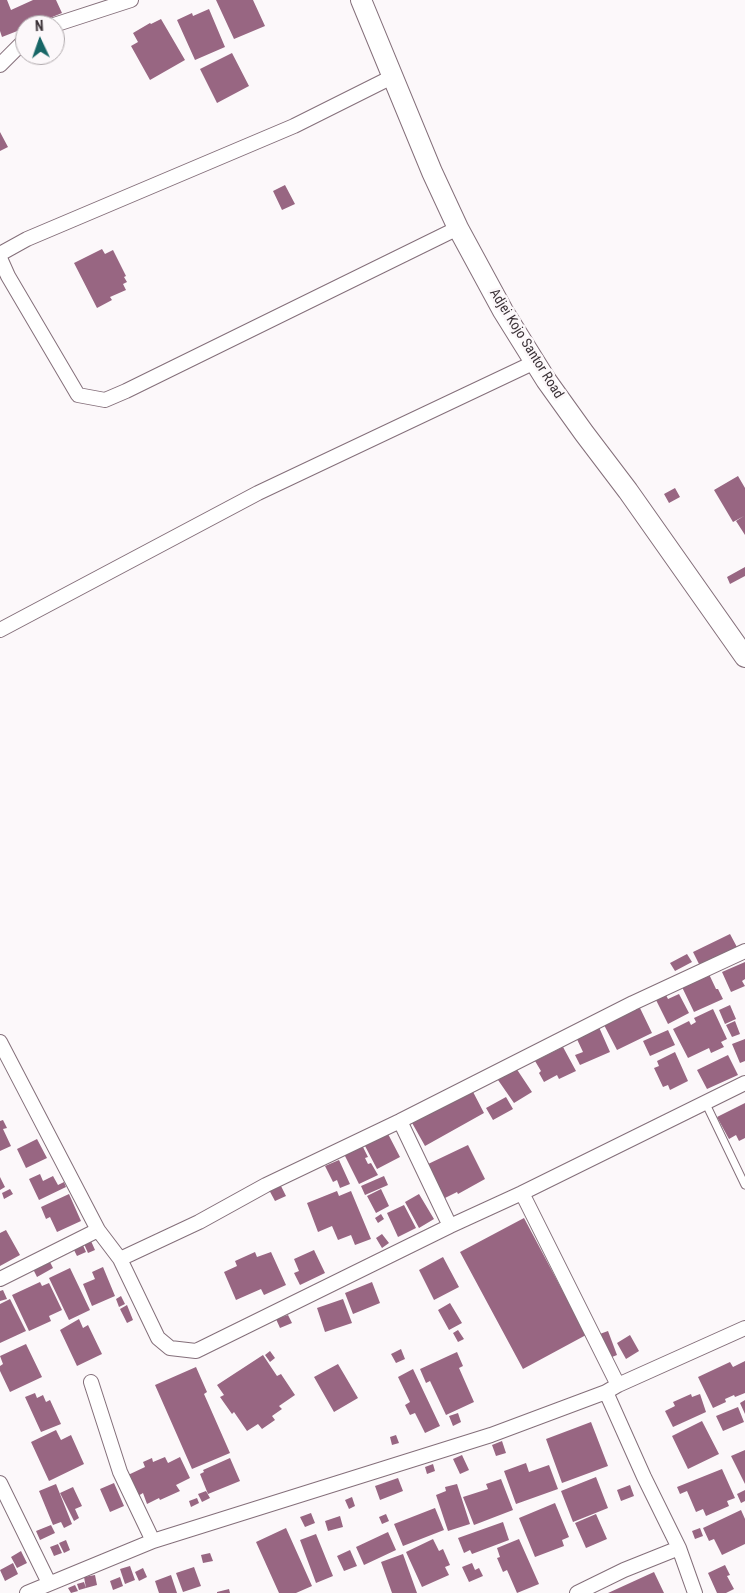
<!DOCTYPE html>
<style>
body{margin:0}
#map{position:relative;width:745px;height:1593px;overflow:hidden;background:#fcf8fa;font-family:"Roboto Condensed",sans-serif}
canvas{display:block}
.north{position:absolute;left:15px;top:15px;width:50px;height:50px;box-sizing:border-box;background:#fcf8fa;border:1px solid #afa9ac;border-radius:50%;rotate:357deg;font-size:14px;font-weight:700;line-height:20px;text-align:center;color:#3b3237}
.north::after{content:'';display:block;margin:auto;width:18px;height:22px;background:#176666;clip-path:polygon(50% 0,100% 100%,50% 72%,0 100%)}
</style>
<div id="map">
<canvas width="745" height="1593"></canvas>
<div class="north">N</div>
</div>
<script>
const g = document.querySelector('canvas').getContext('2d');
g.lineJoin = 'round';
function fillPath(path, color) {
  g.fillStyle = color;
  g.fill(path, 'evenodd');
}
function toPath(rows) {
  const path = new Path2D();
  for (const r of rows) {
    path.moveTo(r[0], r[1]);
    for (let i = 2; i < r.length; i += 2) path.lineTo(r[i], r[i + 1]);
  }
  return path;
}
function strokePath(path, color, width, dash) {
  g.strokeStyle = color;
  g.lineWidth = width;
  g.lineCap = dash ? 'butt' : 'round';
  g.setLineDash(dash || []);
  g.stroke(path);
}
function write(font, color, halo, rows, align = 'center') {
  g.font = font + ' "Roboto Condensed",sans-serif';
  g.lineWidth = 5;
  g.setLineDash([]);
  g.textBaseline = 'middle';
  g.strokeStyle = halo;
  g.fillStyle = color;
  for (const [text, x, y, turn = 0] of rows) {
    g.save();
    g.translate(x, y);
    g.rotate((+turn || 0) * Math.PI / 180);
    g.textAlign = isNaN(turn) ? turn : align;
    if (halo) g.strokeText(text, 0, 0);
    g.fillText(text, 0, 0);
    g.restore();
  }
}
fillPath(toPath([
 [0,0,7,0,11,10,33,0,56,0,62,13,33,25,25,25,25,28,2,37,0,31],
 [216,0,253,0,265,26,234,39],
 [209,9,225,47,195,60,177,20,192,13,193,16],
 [161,19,185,60,150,80,131,46,138,42,133,33,150,23,151,24],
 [232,53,249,86,217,103,200,69],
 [0,132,8,147,0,151],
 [285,185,295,204,282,210,273,191],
 [102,249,105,254,113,250,126,276,124,277,127,282,123,284,126,290,110,297,112,300,97,308,74,263],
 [738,476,745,488,745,535,736,521,744,516,733,522,714,490],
 [675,488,680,497,669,503,664,494],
 [745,567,745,576,730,584,727,577],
 [730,934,738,949,701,968,693,952],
 [687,954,692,962,675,971,670,963],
 [745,962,745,979,742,981,745,986,731,992,722,972],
 [708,972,716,989,718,989,723,999,694,1012,681,985],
 [665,993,668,999,679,994,689,1013,668,1024,655,998],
 [730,1005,736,1019,725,1024,719,1010],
 [639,1006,652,1033,617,1050,603,1023],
 [713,1009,727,1039,721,1042,724,1047,711,1053,709,1048,688,1058,673,1029,689,1021,691,1025,696,1022,694,1018],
 [735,1021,740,1034,732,1037,726,1025],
 [598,1025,610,1052,580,1065,575,1055,583,1052,575,1035],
 [668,1030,675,1045,650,1056,643,1041],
 [745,1039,745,1061,740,1063,732,1044],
 [563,1047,576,1071,559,1079,557,1075,544,1082,539,1073,541,1071,535,1061],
 [675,1052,688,1081,670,1090,668,1085,663,1087,654,1068,659,1066,657,1061],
 [728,1055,738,1075,707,1089,697,1070],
 [516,1068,532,1092,514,1103,498,1080],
 [471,1088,484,1113,425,1146,411,1121],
 [506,1097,513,1109,493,1120,486,1108],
 [745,1103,745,1138,739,1141,736,1135,729,1139,717,1117],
 [3,1120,7,1128,3,1129,11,1146,0,1151,0,1121],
 [387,1132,400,1157,377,1169,364,1144],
 [37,1139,47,1158,26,1168,17,1149],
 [362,1145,368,1157,365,1158,368,1164,371,1163,378,1175,359,1184,344,1154],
 [468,1145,485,1179,458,1194,457,1192,443,1199,426,1165],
 [339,1160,350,1184,340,1188,337,1180,333,1182,325,1166],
 [40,1174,43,1181,53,1176,58,1185,64,1182,66,1187,39,1200,29,1179],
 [384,1176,388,1185,365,1195,361,1186],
 [0,1177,5,1187,0,1190],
 [279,1182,286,1196,275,1201,268,1188],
 [10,1189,13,1194,4,1199,2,1193],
 [381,1189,389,1206,376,1213,367,1196],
 [337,1191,339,1196,351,1191,371,1239,355,1245,351,1235,338,1240,332,1226,318,1232,307,1203],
 [69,1194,81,1221,57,1232,50,1217,46,1219,41,1207],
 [419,1194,434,1219,419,1228,405,1202],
 [404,1205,416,1228,398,1237,387,1213],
 [381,1214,384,1219,378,1223,375,1218],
 [524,1218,586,1335,523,1369,460,1252],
 [6,1230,20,1255,0,1266,0,1233],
 [382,1234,389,1243,382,1248,376,1238],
 [81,1241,86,1252,77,1256,72,1246],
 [91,1241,95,1250,88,1253,84,1244],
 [314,1250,325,1273,300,1285,294,1273,299,1271,294,1259],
 [255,1252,257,1257,271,1252,286,1285,264,1295,261,1289,236,1300,224,1272,237,1266,235,1261],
 [443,1257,459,1287,434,1300,419,1270],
 [49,1260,53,1268,37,1277,33,1269],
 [103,1267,115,1296,92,1306,83,1284,95,1279,92,1272],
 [70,1268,90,1310,69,1320,49,1278],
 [40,1282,42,1286,49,1283,62,1310,49,1316,51,1321,29,1331,12,1295],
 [372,1282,380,1303,353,1314,345,1293],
 [3,1290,7,1299,0,1301,0,1291],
 [121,1296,125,1304,119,1307,116,1299],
 [10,1299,26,1331,0,1343,0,1304],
 [343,1299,352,1323,325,1332,317,1308],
 [450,1303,462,1323,449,1330,438,1310],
 [127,1305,133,1320,127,1323,120,1309],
 [288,1315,292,1323,280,1328,276,1319],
 [79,1319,83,1328,88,1325,102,1354,77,1366,60,1330],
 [458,1330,464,1339,458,1342,453,1333],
 [608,1331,617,1355,607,1359,597,1335],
 [630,1335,639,1351,626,1359,617,1343],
 [26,1344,42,1377,10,1392,0,1371,0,1366,3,1364,0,1356],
 [401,1349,405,1359,396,1363,391,1354],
 [270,1351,275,1358,270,1362,265,1355],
 [457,1352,463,1366,459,1368,474,1402,446,1415,430,1381,426,1383,420,1369],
 [263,1355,277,1376,281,1374,295,1395,279,1406,282,1409,272,1416,275,1420,262,1429,258,1424,247,1431,234,1412,232,1414,220,1397,224,1395,217,1385],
 [745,1361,745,1393,735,1397,734,1395,725,1399,726,1402,713,1408,698,1377,730,1362,733,1367],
 [338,1364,358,1398,334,1412,314,1377],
 [196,1367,207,1392,204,1394,230,1453,192,1469,155,1385],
 [413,1369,440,1426,425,1433,415,1413,410,1415,405,1405,410,1402,398,1377],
 [35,1393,37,1398,43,1395,46,1402,50,1400,61,1424,41,1432,25,1397],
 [691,1394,692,1397,700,1394,706,1412,673,1427,665,1411,675,1406,673,1402],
 [745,1400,745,1414,740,1403],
 [738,1407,744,1422,723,1431,716,1416],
 [458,1413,461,1422,453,1426,449,1416],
 [702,1421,719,1454,688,1469,672,1436],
 [591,1422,608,1466,562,1483,546,1439],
 [56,1430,61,1440,71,1435,84,1464,49,1481,31,1442],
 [396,1435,399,1443,392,1445,390,1437],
 [502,1441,506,1453,496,1456,492,1445],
 [745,1450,745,1484,731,1456],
 [462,1455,469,1470,460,1474,453,1459],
 [165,1457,168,1463,180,1457,190,1478,176,1485,180,1491,160,1500,159,1498,147,1504,143,1493,138,1496,128,1475,145,1467,143,1462,152,1458,153,1462],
 [230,1458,240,1481,208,1494,200,1474,204,1472,203,1470],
 [526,1463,529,1472,549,1465,558,1489,516,1504,504,1471],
 [433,1464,435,1471,427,1474,425,1467],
 [722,1469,735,1498,727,1501,729,1506,706,1516,703,1509,696,1512,687,1491,680,1494,677,1487],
 [596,1477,608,1508,573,1522,561,1491],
 [398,1478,403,1491,380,1500,375,1486],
 [501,1479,513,1510,474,1525,463,1497,488,1489,486,1484],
 [114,1483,124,1506,110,1512,100,1489],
 [56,1484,72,1524,64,1528,61,1522,53,1525,39,1491],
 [457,1484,470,1524,448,1531,436,1495,446,1491,445,1487],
 [630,1485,634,1496,621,1501,617,1490],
 [73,1487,82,1506,75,1509,79,1518,74,1521,60,1493],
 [745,1490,745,1501,741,1503,737,1494],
 [206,1491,210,1498,202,1502,198,1494],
 [352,1497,355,1506,349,1509,345,1500],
 [197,1498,199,1503,191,1507,189,1501],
 [555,1503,569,1537,562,1540,564,1546,535,1557,519,1518],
 [435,1508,444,1530,403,1546,394,1524],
 [741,1510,745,1519,745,1544,722,1555,714,1539,709,1541,703,1528],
 [311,1513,315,1523,305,1527,300,1517],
 [386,1514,389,1521,382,1524,379,1517],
 [596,1514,607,1539,586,1548,575,1523],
 [340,1516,343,1527,328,1531,325,1521],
 [503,1522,509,1540,472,1554,470,1550,464,1553,458,1538],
 [51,1525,55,1533,40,1540,36,1531],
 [286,1528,312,1586,296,1593,279,1593,256,1542],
 [700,1528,703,1536,695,1539,692,1531],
 [388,1532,396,1550,364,1565,356,1547],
 [316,1534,333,1576,316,1583,300,1540],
 [433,1539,439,1551,443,1549,450,1565,445,1567,449,1575,422,1587,406,1552],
 [519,1539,539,1584,517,1593,507,1570,503,1572,497,1558,500,1557,497,1548],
 [66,1540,70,1550,64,1553,59,1543],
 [58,1544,62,1553,54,1556,50,1547],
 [350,1550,357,1566,344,1571,337,1556],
 [21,1551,27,1563,17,1568,11,1557],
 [210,1553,213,1561,203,1563,201,1555],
 [403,1554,417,1593,392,1593,381,1562],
 [13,1563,18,1574,5,1581,0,1570],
 [472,1563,475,1570,479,1568,483,1576,469,1582,462,1567],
 [725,1565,730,1575,727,1576,734,1589,726,1593,717,1593,708,1573],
 [130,1566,135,1580,125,1584,120,1569],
 [194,1567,201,1586,183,1592,176,1573],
 [143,1568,147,1577,139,1581,135,1572],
 [654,1572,664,1593,608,1593],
 [95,1575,97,1585,86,1588,84,1577],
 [171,1575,177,1593,159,1593,155,1581],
 [120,1577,123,1586,113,1590,110,1581],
 [84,1582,86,1588,79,1590,77,1584],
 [75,1585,78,1591,71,1593,68,1588],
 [229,1589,230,1593,217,1593,217,1592]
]), '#986682');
const lane = toPath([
 [706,1104,745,1185]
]);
const street = toPath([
 [54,25,131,0],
 [0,65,25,40],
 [0,254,27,239,294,126,392,77],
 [0,258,8,276,78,395,105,400,126,391,458,228],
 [0,630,258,493,535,362],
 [0,1042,98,1230,120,1259,158,1338,170,1348,196,1351,450,1226,522,1193,745,1083],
 [400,1121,450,1226],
 [522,1193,618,1385],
 [120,1259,199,1222,266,1185,400,1121,633,1003,745,951],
 [0,1279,98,1230],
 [91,1382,120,1472,153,1541],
 [606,1392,644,1477,679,1548,695,1593],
 [0,1483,49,1583],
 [27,1593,153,1541,491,1435,606,1392,618,1385,745,1328],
 [577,1593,624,1570,679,1548]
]);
const secondary = toPath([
 [361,0,432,172,458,228,503,311,546,380,584,433,628,491,745,657]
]);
strokePath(lane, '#846f7a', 9);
strokePath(street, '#846f7a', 16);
strokePath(secondary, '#846f7a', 22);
strokePath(lane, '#fff', 7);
strokePath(street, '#fff', 14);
strokePath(secondary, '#fff', 20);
write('14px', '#3b3237', '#fcf8fa', [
 ["Adjei Kojo Santor Road",526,344,58]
]);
</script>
